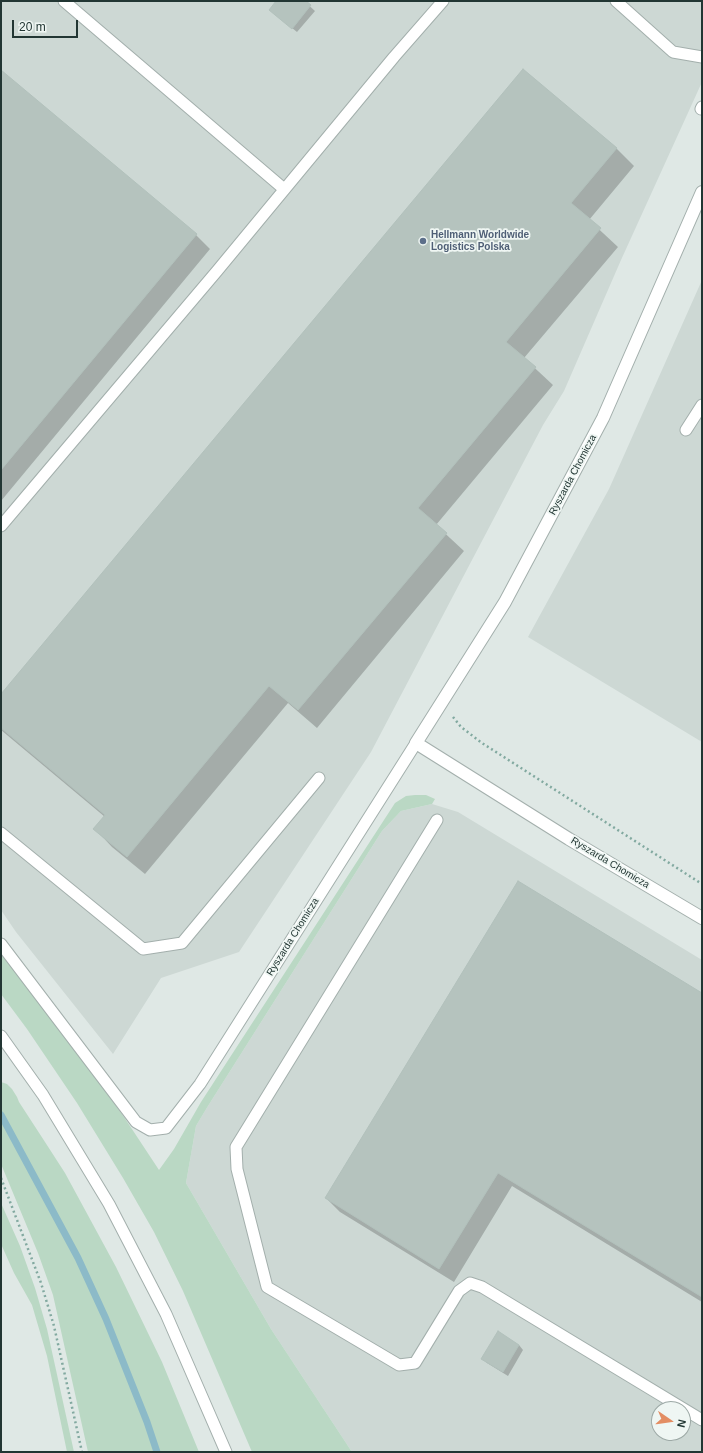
<!DOCTYPE html>
<style>
body{margin:0}
#map{position:relative;width:703px;height:1453px;overflow:hidden;background:#dfe8e5;font-family:Helvetica,sans-serif}
canvas{display:block}
.frame{position:absolute;inset:0;border:2px solid #223633;pointer-events:none}
.north{position:absolute;left:651px;top:1401px;width:40px;height:40px;box-sizing:border-box;background:#eff6f3;border:1px solid #9da9a6;border-radius:50%;rotate:103deg;font-size:11px;font-weight:700;line-height:16px;text-align:center;color:#223633}
.north::after{content:'';display:block;margin:auto;width:14px;height:18px;background:#e38d63;clip-path:polygon(50% 0,100% 100%,50% 72%,0 100%)}
.scale{position:absolute;left:12px;top:20px;width:66px;height:18px;box-sizing:border-box;border:2px solid #223633;border-top:0;padding-left:5px;font-size:12px;line-height:14px;white-space:nowrap;color:#223633;-webkit-text-stroke:3px #eff6f3;paint-order:stroke}
</style>
<div id="map">
<canvas width="703" height="1453"></canvas>
<div class="frame"></div>
<div class="north">N</div>
<div class="scale">20 m</div>
</div>
<script>
const g = document.querySelector('canvas').getContext('2d');
g.lineJoin = 'round';
function fillPath(path, color) {
  g.fillStyle = color;
  g.fill(path, 'evenodd');
}
function toPath(rows) {
  const path = new Path2D();
  for (const r of rows) {
    path.moveTo(r[0], r[1]);
    for (let i = 2; i < r.length; i += 2) path.lineTo(r[i], r[i + 1]);
  }
  return path;
}
function strokePath(path, color, width, dash) {
  g.strokeStyle = color;
  g.lineWidth = width;
  g.lineCap = dash ? 'butt' : 'round';
  g.setLineDash(dash || []);
  g.stroke(path);
}
function write(font, color, halo, rows, align = 'center') {
  g.font = font + ' Helvetica,sans-serif';
  g.lineWidth = 3.5;
  g.setLineDash([]);
  g.textBaseline = 'middle';
  g.strokeStyle = halo;
  g.fillStyle = color;
  for (const [text, x, y, turn = 0] of rows) {
    g.save();
    g.translate(x, y);
    g.rotate((+turn || 0) * Math.PI / 180);
    g.textAlign = isNaN(turn) ? turn : align;
    if (halo) g.strokeText(text, 0, 0);
    g.fillText(text, 0, 0);
    g.restore();
  }
}
fillPath(toPath([
 [1,1,702,1,702,82,621,260,564,391,543,425,371,752,239,952,161,978,113,1054,16,932,1,910],
 [702,280,702,742,528,637,609,489],
 [432,804,458,812,702,960,702,1452,352,1452,271,1329,186,1183,196,1126,208,1106,382,831,401,811],
 [659,1409,683,1409,683,1433,659,1433]
]), '#cdd8d4');
fillPath(toPath([
 [415,795,426,795,435,799,432,804,401,811,382,831,208,1106,196,1126,186,1183,271,1329,352,1452,252,1452,183,1291,154,1232,123,1178,77,1103,27,1029,1,994,1,954,65,1035,124,1117,159,1170,174,1149,201,1102,395,803,406,796],
 [1,1082,7,1084,12,1089,17,1097,19,1102,45,1142,65,1173,116,1267,162,1362,199,1452,88,1452,53,1295,38,1253,1,1164],
 [1,1203,20,1246,35,1288,47,1329,74,1452,67,1452,47,1356,32,1305,14,1273,1,1244]
]), '#bad8c4');
fillPath(toPath([
 [278,1,304,1,315,11,297,32,275,14],
 [1,72,196,235,210,249,1,501],
 [616,148,634,166,589,220,618,247,524,358,553,385,436,525,464,551,317,728,288,703,145,874,112,847,95,829,105,817,1,730,1,696],
 [702,995,702,1302,512,1186,454,1282,340,1212,326,1198],
 [519,1345,523,1350,508,1376,487,1363,482,1358]
]), '#0003');
strokePath(toPath([
 [1,1115,78,1258,106,1319,147,1422,157,1452]
]), '#8cbac8', 7);
const building = toPath([
 [276,1,306,1,311,5,292,29,269,10,276,1],
 [523,69,617,148,571,203,601,228,506,342,536,367,418,508,447,533,298,710,269,686,127,857,93,829,105,815,1,728,1,694,523,69],
 [1,70,197,234,1,470,1,70],
 [518,881,702,993,702,1297,498,1173,439,1269,325,1198,518,881],
 [498,1331,519,1345,503,1372,481,1359,498,1331]
]);
fillPath(building, '#b5c3be');
strokePath(building, '#b2c1bc', 1);
const service = toPath([
 [64,1,284,189],
 [616,1,673,52,702,57],
 [701,109,702,107],
 [686,430,702,405],
 [1,526,217,271,394,57,443,1],
 [437,820,236,1147,237,1169,267,1287,399,1365,415,1363,459,1291,470,1283,482,1287,702,1420],
 [1,833,143,949,182,943,319,778],
 [1,944,136,1122,150,1130,166,1128,200,1084,416,743],
 [1,1036,43,1095,109,1204,166,1314,226,1452]
]);
const minor = toPath([
 [702,192,603,418,505,602,416,743,569,839,702,918]
]);
strokePath(service, '#a3afac', 13);
strokePath(minor, '#a3afac', 14);
strokePath(toPath([
 [453,717,461,727,482,743,702,884],
 [1,1178,41,1283,54,1326,82,1452]
]), '#82a9a0', 2.5, [2, 3]);
strokePath(service, '#fff', 11);
strokePath(minor, '#fff', 12);
for (const [x, y, r, color] of [
 [423,241,4,"#5c6f8a"]
]) {
  const dot = new Path2D();
  dot.arc(x, y, r, 0, 2 * Math.PI);
  g.fillStyle = color;
  g.fill(dot);
  strokePath(dot, '#eff6f3', 1.5);
}
write('bold 10px', '#4e5e75', '#eff6f3', [
 ["Hellmann Worldwide",431,235],
 ["Logistics Polska",431,247]
], 'left');
write('10px', '#223633', '#eff6f3', [
 ["Ryszarda Chomicza",573,475,-62],
 ["Ryszarda Chomicza",610,863,31],
 ["Ryszarda Chomicza",293,937,-58]
]);
</script>
